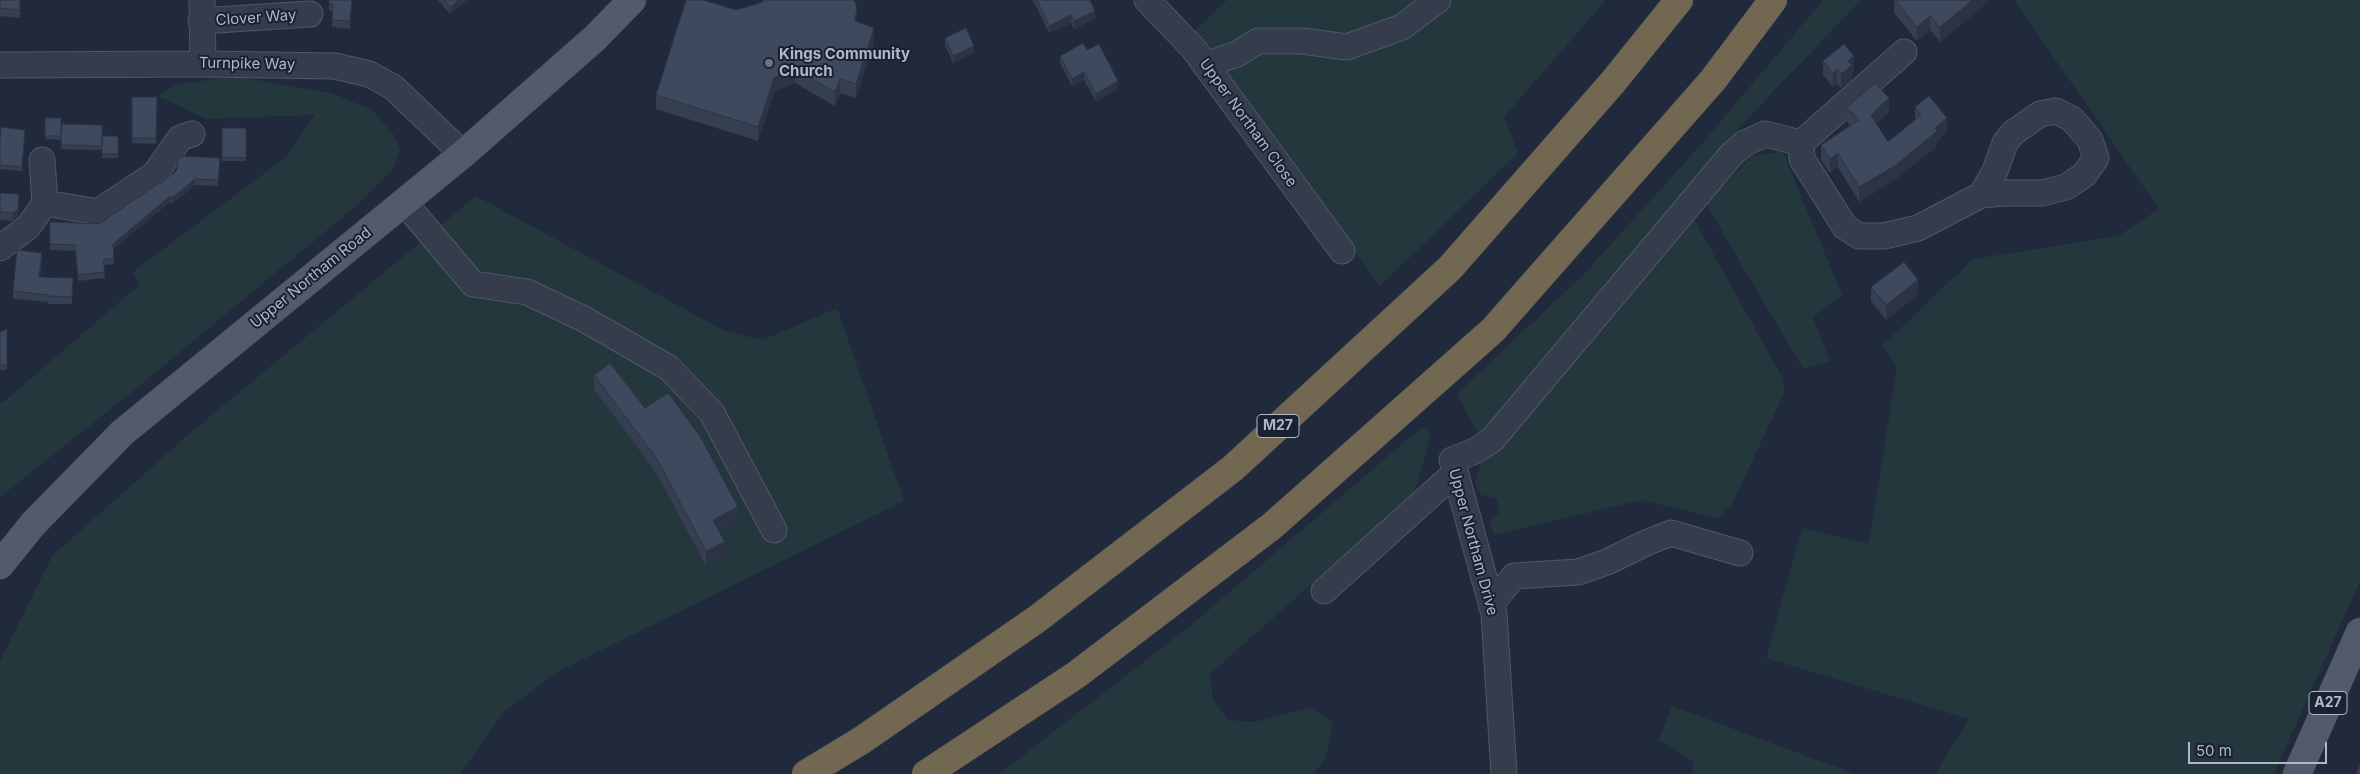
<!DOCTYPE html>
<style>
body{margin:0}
#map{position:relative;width:2360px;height:774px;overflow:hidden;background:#212a3c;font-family:Inter,sans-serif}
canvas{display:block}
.scale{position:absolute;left:2188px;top:742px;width:139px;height:22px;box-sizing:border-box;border:2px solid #b0b7c8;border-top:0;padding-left:6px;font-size:15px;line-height:18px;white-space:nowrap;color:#b0b7c8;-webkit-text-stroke:4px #1a2130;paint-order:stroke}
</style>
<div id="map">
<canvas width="2360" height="774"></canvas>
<div class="scale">50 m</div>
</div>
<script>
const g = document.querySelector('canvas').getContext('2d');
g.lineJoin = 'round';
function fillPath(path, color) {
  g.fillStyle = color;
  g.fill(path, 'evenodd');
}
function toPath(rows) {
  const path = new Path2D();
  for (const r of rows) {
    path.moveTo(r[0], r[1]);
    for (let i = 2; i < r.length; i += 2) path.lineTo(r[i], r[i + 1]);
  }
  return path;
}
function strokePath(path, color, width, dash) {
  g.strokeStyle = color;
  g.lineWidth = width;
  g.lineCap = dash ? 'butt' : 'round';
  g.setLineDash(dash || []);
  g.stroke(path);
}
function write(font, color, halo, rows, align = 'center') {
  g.font = font + ' Inter,sans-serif';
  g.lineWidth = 4;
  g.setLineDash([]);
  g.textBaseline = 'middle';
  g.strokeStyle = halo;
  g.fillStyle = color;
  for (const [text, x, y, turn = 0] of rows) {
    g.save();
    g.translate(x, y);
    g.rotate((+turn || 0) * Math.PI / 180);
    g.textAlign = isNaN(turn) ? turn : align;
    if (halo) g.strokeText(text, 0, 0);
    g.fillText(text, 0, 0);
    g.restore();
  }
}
fillPath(toPath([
 [1227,0,1606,0,1504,117,1518,153,1380,286,1193,32],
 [1823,0,1861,0,1749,117,1492,426,1480,437,1457,394,1585,273,1706,139],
 [2014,0,2360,0,2360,581,2274,774,1935,774,1969,719,1766,658,1802,528,1869,544,1897,366,1882,346,1973,259,2118,236,2159,209],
 [234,76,331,93,372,110,394,135,400,150,393,170,349,212,132,392,0,497,0,403,6,400,140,284,133,272,286,157,315,115,206,119,158,96,176,85],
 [1783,152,1842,295,1813,317,1830,362,1803,369,1706,204,1751,156],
 [476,196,725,331,763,340,837,308,904,501,557,672,504,712,460,774,0,774,0,661,52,556,189,434],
 [1690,212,1782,377,1785,391,1732,504,1717,518,1641,500,1494,535,1490,523,1500,512,1496,498,1481,495,1475,483,1481,464,1502,442],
 [1421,428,1429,429,1430,439,1414,493,1210,674,1213,700,1228,720,1254,722,1312,707,1333,723,1326,758,1313,774,999,774,1190,626],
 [1672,706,1855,774,1691,774,1694,762,1659,740]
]), '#23373d');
const minor = toPath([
 [202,0,203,64],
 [1147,0,1193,48,1342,251],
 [201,21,310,14],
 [1904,52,1801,143,1802,159,1845,227,1859,236,1884,236,1918,228,1981,195,1995,171,2005,143,2013,133,2040,114,2056,111,2072,119,2090,140,2096,158,2084,175,2066,187,2042,193,2005,193,1981,195],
 [0,65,203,64,335,66,369,74,393,87,463,154],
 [1205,65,1237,54,1258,41,1302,41,1347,47,1402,27,1438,0],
 [404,202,473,284,527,292,584,319,669,368,712,413,774,530],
 [45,203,98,212,155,174,180,138,192,134],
 [0,248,28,227,45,203,42,160],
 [1324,591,1455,473],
 [1491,604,1514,576,1578,572,1607,562,1646,543,1671,533,1740,553],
 [1504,774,1494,614,1452,460,1475,451,1492,440,1731,155,1745,143,1765,134,1801,143]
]);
const major = toPath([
 [0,565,33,524,122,433,463,154,595,38,632,0],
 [2297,774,2360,632]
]);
const highway = toPath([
 [806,774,862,740,1037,619,1233,468,1450,268,1613,82,1679,0],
 [926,774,1076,675,1272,526,1493,330,1713,80,1773,0]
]);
strokePath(minor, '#505766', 27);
strokePath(major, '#3e4555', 29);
strokePath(highway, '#3d4453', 29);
strokePath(minor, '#353c4c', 25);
strokePath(major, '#525b6c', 28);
strokePath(highway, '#726851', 28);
fillPath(toPath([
 [0,0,20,0,20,18,0,16],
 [329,0,352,0,350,29,332,27,332,11,329,11],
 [438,0,468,0,450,14],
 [1033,0,1090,0,1095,19,1074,29,1071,23,1049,33],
 [1894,0,1990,0,1940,42,1930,30,1917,41,1894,13],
 [763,2,857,22,874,43,856,98,840,93,835,106,795,83,774,92,758,141,656,109,656,95,736,10],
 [945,38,974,53,953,63,945,45],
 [1087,50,1118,89,1096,101,1084,80,1072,86,1060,63,1060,56],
 [1823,61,1854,71,1852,72,1852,79,1841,88,1837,84,1833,87,1823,75],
 [132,97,157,97,156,144,132,143],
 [1847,107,1889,112,1876,124,1888,142,1915,120,1915,107,1947,132,1937,141,1937,146,1896,179,1859,202,1838,167,1830,173,1821,160,1821,145,1850,125,1847,122],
 [45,118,61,118,61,140,45,139],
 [62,124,102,125,102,150,61,149],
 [222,128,246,128,246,161,222,161],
 [25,130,22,171,0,169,0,140],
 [102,136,118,136,118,158,102,158],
 [220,164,218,186,195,185,172,204,170,202,113,249,114,264,104,265,105,278,78,281,75,251,50,250,50,222,99,224,160,184,177,170],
 [0,193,19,202,18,217,13,221,0,220],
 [42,260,40,277,73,278,72,304,48,304,48,302,13,299,13,291],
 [1871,287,1918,294,1886,320,1871,301],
 [7,329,7,370,0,370,0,332],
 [594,375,645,408,738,521,719,531,725,556,706,566,657,474,594,389]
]), '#363f51');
fillPath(toPath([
 [459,0,468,0,450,14,450,7],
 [1973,0,1990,0,1940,42,1940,27],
 [857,8,857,22,855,21],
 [1095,11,1095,19,1074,29,1074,21],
 [1071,15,1071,23,1049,33,1049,26],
 [1930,16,1930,30,1917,41,1917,27],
 [874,28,874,43,856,98,856,84],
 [974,46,974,53,953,63,953,56],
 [1854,56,1854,71,1852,72,1852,79,1841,88,1841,74,1848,61],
 [795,69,795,83,774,92,758,141,758,127,774,78],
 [1837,69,1837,84,1833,87,1833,73],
 [1084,72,1084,80,1072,86,1072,79],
 [840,79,840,93,835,106,835,92],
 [1118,81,1118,89,1096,101,1096,94],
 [1889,98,1889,112,1871,129,1871,115],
 [1947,118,1947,132,1937,141,1937,146,1896,179,1859,202,1859,187],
 [1838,153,1838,167,1830,173,1830,159],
 [195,179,195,185,172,204,172,198],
 [19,194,18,217,13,221,13,213],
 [170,196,170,202,113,250,113,244],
 [1918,280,1918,294,1886,320,1886,305],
 [738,507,738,521,713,534,713,520],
 [725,542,725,556,706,566,706,551]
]), '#2c3342');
const building = toPath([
 [0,0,20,0,20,10,0,8,0,0],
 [329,0,352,0,350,21,332,20,333,4,329,3,329,0],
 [444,0,459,0,450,7,444,0],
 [686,0,703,0,736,10,763,2,763,0,854,0,857,8,855,21,874,28,856,84,840,79,835,92,795,69,774,78,758,127,656,95,686,0],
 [1037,0,1090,0,1095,11,1074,21,1071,15,1049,26,1037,0],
 [1895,0,1973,0,1940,27,1930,16,1917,27,1895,0],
 [966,28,974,46,953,56,945,38,966,28],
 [1083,43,1087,50,1099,44,1118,81,1096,94,1084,72,1072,79,1060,56,1083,43],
 [1844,44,1854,56,1848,61,1852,65,1841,74,1837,69,1833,73,1823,61,1844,44],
 [1875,83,1889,98,1871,115,1888,142,1921,115,1915,107,1929,96,1947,118,1935,128,1937,131,1896,165,1859,187,1838,153,1830,159,1821,145,1859,120,1847,107,1875,83],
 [132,97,157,97,156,138,132,138,132,97],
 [45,118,61,118,61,136,45,136,45,118],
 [62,124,102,125,102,146,61,145,62,124],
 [1,127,25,130,22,167,0,165,0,140,1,127],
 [222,128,246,128,246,158,222,157,222,128],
 [102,136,118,136,118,154,102,154,102,136],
 [181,156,220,158,218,180,195,179,172,198,170,196,113,244,114,258,103,260,105,272,78,275,75,245,50,244,50,222,99,224,159,183,160,184,177,170,178,160,181,156],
 [0,193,19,194,18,209,13,213,0,212,0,193],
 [17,250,42,253,39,277,73,278,72,297,48,296,48,295,13,291,17,250],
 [1904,262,1918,280,1886,305,1871,287,1904,262],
 [7,329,7,365,0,365,0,332,7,329],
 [610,363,645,408,668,393,700,436,738,507,713,520,725,542,706,551,657,459,594,375,610,363],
 [2360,764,2360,774,2356,774,2360,764]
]);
fillPath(building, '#3f495e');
strokePath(building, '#2c3342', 1);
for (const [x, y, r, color] of [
 [769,63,5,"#6b7280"]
]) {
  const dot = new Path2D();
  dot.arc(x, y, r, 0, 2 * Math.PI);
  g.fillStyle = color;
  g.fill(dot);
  strokePath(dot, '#1a2130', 2);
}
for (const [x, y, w] of [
 [1278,426,42],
 [2328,703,38]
]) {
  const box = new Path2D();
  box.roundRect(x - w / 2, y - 11.5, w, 23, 4);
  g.fillStyle = '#1a2130';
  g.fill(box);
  strokePath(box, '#b0b7c8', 1);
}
write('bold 14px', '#b0b7c8', null, [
 ["M27",1278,426],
 ["A27",2328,703]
]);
write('15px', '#b0b7c8', '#1a2130', [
 ["Clover Way",256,18,-4],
 ["Turnpike Way",247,64,1],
 ["Upper Northam Close",1248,123,54],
 ["Upper Northam Road",311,278,-39],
 ["Upper Northam Drive",1473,542,75]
]);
write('bold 15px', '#b0b7c8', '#1a2130', [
 ["Kings Community",779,54],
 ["Church",779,71]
], 'left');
</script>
